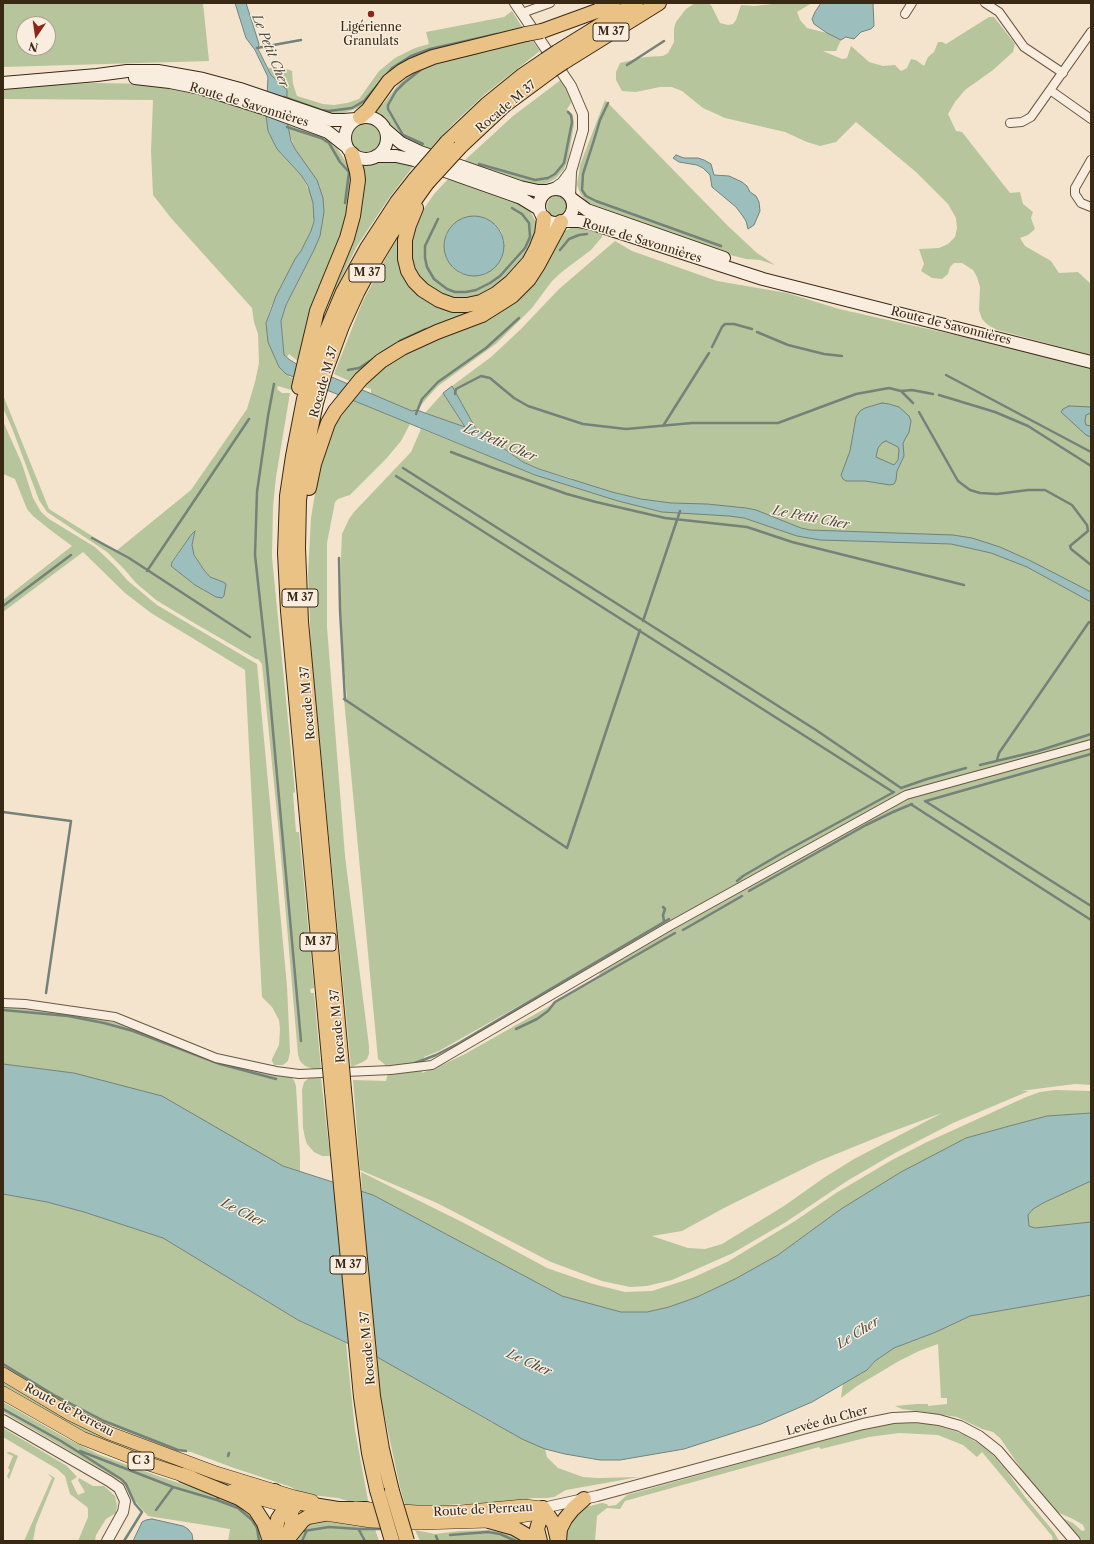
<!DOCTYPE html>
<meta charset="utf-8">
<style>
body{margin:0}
#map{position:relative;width:1094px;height:1544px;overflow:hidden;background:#f4e4cd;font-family:"Libre Caslon Text",serif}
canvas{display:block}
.frame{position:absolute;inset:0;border:4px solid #392914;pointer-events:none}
.north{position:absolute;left:16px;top:16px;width:40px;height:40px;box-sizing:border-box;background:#f8edde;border:1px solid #ac9f8d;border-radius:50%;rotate:193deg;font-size:11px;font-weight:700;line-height:16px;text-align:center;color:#392914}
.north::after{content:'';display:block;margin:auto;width:14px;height:18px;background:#8f2418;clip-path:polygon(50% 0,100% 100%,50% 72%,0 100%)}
</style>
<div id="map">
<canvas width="1094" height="1544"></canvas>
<div class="frame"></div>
<div class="north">N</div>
</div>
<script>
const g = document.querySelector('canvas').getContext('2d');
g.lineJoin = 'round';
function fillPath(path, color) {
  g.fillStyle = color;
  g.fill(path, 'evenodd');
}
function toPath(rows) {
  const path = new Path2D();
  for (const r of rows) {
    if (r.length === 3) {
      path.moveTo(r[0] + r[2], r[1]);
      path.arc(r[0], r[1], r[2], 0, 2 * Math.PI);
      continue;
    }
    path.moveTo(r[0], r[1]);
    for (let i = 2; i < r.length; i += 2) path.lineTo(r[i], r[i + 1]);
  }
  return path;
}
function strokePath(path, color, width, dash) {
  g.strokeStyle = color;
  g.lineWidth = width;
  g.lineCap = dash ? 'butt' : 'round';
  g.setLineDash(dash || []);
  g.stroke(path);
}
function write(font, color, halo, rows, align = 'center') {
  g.font = font + ' "Libre Caslon Text",serif';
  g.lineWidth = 3;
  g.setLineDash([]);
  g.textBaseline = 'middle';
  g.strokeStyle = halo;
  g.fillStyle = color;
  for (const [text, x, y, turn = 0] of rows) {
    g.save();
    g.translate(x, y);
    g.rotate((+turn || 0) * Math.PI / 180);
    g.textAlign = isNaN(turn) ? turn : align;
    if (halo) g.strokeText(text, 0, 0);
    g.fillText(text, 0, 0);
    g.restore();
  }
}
fillPath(toPath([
 [3,3,203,3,209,61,3,67],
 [24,24,48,24,48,48,24,48],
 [695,3,707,3,711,5,720,23,728,25,733,24,736,20,741,5,754,6,782,3,812,3,797,12,800,20,807,28,827,33,841,40,836,51,823,51,842,59,847,58,851,46,869,62,883,66,895,65,901,71,907,68,911,59,916,60,924,66,928,57,934,52,938,42,942,42,946,44,989,17,994,17,1015,44,1013,52,993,70,965,90,955,102,948,114,956,131,962,132,1010,193,1020,192,1023,204,1033,212,1031,218,1035,229,1028,235,1020,238,1025,246,1051,261,1059,273,1078,272,1091,284,1091,355,997,330,988,325,982,319,979,310,980,287,977,277,973,270,962,263,954,263,950,267,948,274,942,279,932,278,921,271,924,264,919,249,939,248,948,244,955,237,957,228,956,218,948,204,916,172,856,122,836,142,820,146,807,142,785,132,725,118,703,108,682,91,672,87,660,87,636,92,622,91,616,80,616,72,620,63,645,57,663,56,668,53,674,42,674,28,676,22,686,9],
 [512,11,522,27,509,30,510,33,433,51,363,106,338,115,287,101,287,90,271,75,268,68,281,67,292,71,293,84,297,96,323,104,334,105,347,103,359,99,379,71,395,58,415,48,429,44,426,32,504,17],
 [532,40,540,51,485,94,453,124,428,151,414,146,394,132,385,117,373,111,379,102,383,104,402,80,418,67],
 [562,79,571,98,571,103,567,109,573,116,574,125,568,159,564,169,555,179,545,184,533,184,464,161,513,116],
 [93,83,158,84,180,87,266,115,268,131,277,149,301,175,312,196,315,213,311,231,301,251,290,269,271,307,266,323,268,342,279,367,290,377,294,378,291,390,278,386,277,389,282,393,290,393,276,477,273,507,272,557,295,792,293,793,296,832,299,832,314,988,310,989,311,993,314,993,321,1069,313,1069,305,1066,300,1061,298,1055,279,834,262,664,258,659,256,659,189,620,156,600,136,583,125,570,107,552,47,512,39,500,12,428,3,408,3,395,49,509,116,551,191,490,247,409,255,382,259,363,258,334,254,322,252,308,171,218,153,195,151,151,153,100,3,99,3,87],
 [195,532,192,545,194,555,204,570,210,577,223,582,216,597,195,585,171,566,172,561,191,535],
 [605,100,728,226,757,253,775,265,760,260,746,259,734,256,594,205,585,201,580,193,577,185,580,165],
 [287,121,318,132,334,143,352,172,346,225,299,362,289,354,287,357,284,355,281,321,286,305,314,250,320,236,320,187,295,149,290,135],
 [366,138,16],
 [382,159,415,164,389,198,357,246,326,310,319,330,360,166,371,165],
 [450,177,524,206,530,211,537,224,537,229,532,246,512,273,490,292,471,299,453,298,444,296,423,283,412,264,410,241,419,216,434,194],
 [495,224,501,231,504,241,461,274,454,268,448,261,444,243,446,234,451,227],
 [557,206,10],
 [573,227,589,227,602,232,602,237,591,250,563,271,552,281,532,308,497,343,438,386,427,398,417,410,412,411,371,394,371,389,363,387,382,368,417,347,487,319,511,304,563,232],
 [400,234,405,274,466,309,479,312,352,382,334,374,362,303,383,263],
 [615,241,632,251,717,281,787,293,839,309,964,337,1091,368,1091,1085,1075,1084,1020,1091,1029,1091,953,1123,895,1153,847,1181,786,1222,733,1253,672,1280,647,1286,630,1287,602,1281,551,1262,437,1203,360,1170,353,1080,386,1081,389,1068,378,1059,344,699,344,696,347,698,341,632,341,556,342,534,349,519,354,512,411,452,421,429,535,475,574,479,539,469,523,462,476,429,452,386,491,357,521,329,559,289],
 [602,959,599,978,465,1054,444,1064,422,1073,424,1057,439,1051],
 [942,1113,854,1159,825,1177,784,1206,722,1244,705,1249,688,1248,652,1236,682,1231,724,1208,819,1161,888,1133],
 [443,393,465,428,425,413],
 [352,400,410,424,401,441,386,459,350,495,338,499,335,502,327,543,327,627,345,856,369,1046,369,1054,367,1059,363,1062,351,1067,311,649,308,574,311,518,320,463,330,433],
 [3,421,22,464,33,498,41,512,49,519,95,547,115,566,127,580,157,605,257,664,287,986,290,1052,288,1061,283,1065,274,1065,272,1061,272,1059,279,1045,280,1029,279,1020,272,1007,262,997,245,670,151,613,125,593,83,552,3,612,3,600,72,546,49,529,33,516,27,509,15,479,3,474],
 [3,1006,53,1011,113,1022,134,1028,218,1061,263,1073,291,1077,294,1080,296,1086,300,1156,300,1172,283,1166,74,1073,3,1064],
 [309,1078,321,1078,330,1156,322,1156,314,1152,307,1144,305,1138,303,1128,302,1090,304,1082],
 [1055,1090,1091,1091,1091,1113,1047,1116,1013,1125,966,1138,901,1172,841,1209,778,1255,735,1279,697,1297,669,1307,647,1312,621,1312,562,1296,373,1195,362,1191,361,1172,464,1223,547,1268,593,1284,625,1292,652,1291,692,1278,727,1262,795,1221,836,1193,892,1160,927,1142,1026,1097,1040,1092],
 [1091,1181,1091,1222,1051,1227,1035,1228,1029,1226,1028,1215,1033,1209,1045,1202],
 [3,1194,47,1202,84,1212,163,1238,298,1320,346,1343,355,1430,369,1506,358,1504,338,1498,302,1494,291,1487,234,1468,191,1452,178,1450,161,1445,102,1422,69,1406,3,1368],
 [1091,1295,1091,1541,1083,1541,1068,1525,1060,1517,1073,1523,1082,1531,1085,1530,1083,1525,1073,1519,1057,1512,1024,1473,1000,1438,993,1432,982,1429,957,1417,902,1409,895,1406,917,1404,928,1404,928,1406,947,1404,947,1398,941,1398,938,1344,919,1351,899,1361,857,1386,841,1398,843,1383,867,1370,875,1361,894,1348,936,1332,970,1316],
 [377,1357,491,1422,545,1449,547,1457,558,1468,583,1477,598,1478,639,1477,566,1490,554,1497,547,1498,533,1498,490,1505,459,1504,406,1508,400,1487,380,1395],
 [3,1382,67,1419,271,1496,222,1485,88,1434,3,1388],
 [3,1402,64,1437,100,1455,155,1475,235,1502,253,1515,260,1530,263,1541,228,1541,230,1529,148,1516,131,1497,123,1482,3,1412],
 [906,1422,932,1424,954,1431,965,1435,984,1447,992,1454,1006,1470,1025,1497,1054,1532,1059,1541,1053,1541,1052,1536,982,1452,977,1457,963,1445,938,1435,899,1433,869,1437,821,1449,819,1447,625,1501,620,1509,607,1508,597,1516,595,1541,562,1541,563,1531,582,1508,602,1503,607,1504,608,1506,616,1505,627,1495,876,1426],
 [3,1428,67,1466,77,1477,71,1481,78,1495,85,1492,78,1480,79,1478,93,1486,104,1486,115,1496,117,1505,116,1513,106,1519,96,1535,95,1541,78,1541,88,1517,88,1509,87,1507,70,1494,65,1476,57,1469,3,1437],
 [10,1452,18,1456,9,1479,7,1476,10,1470,8,1468,13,1456,6,1453],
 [47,1473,55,1478,36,1525,33,1541,24,1541,52,1478],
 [321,1518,374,1526,379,1541,295,1541,304,1526],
 [415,1530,435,1534,459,1531,489,1530,510,1534,520,1541,420,1541]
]), '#b7c59c');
const water = toPath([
 [235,3,246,3,259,44,258,49,271,75,287,90,287,121,291,141,295,149,317,180,323,198,324,212,320,236,314,250,286,305,281,321,284,355,290,360,298,365,334,378,412,411,417,410,425,413,465,427,443,393,452,386,476,429,523,462,539,469,612,492,641,499,671,503,707,504,746,508,756,510,801,528,810,530,953,535,972,538,1000,547,1029,560,1091,592,1091,602,1027,567,991,553,951,544,820,540,797,536,744,518,729,516,662,512,618,501,535,475,357,402,286,374,279,367,268,342,266,323,276,296,295,259,301,251,311,231,314,221,313,203,308,186,301,175,277,149,268,131,266,115,268,77,255,50,246,38,235,3],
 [821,3,873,3,874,26,871,29,861,32,854,39,846,37,841,40,827,33,814,24,812,19,815,12,821,3],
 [676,155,684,158,698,158,704,160,711,164,714,175,729,176,742,182,747,186,750,192,756,196,759,202,760,211,754,225,748,229,746,221,742,215,736,207,712,187,710,175,703,168,697,165,679,162,673,158,676,155],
 [474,246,30],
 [882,403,889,404,899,407,909,416,911,421,909,432,903,443,904,456,897,471,896,480,894,484,890,485,865,481,846,481,843,479,841,475,850,451,856,417,860,411,865,408,882,403],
 [886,441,898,447,899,450,898,460,894,465,876,457,878,448,882,443,886,441],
 [1069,406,1091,407,1091,413,1086,415,1085,421,1086,425,1091,426,1091,437,1086,435,1061,412,1063,409,1069,406],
 [195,531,192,545,194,555,204,570,210,577,223,582,226,584,224,596,222,598,216,597,195,585,171,566,172,562,191,535,195,531],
 [3,1064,74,1073,162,1096,283,1166,373,1195,562,1296,621,1312,647,1312,669,1307,697,1297,735,1279,778,1255,841,1209,901,1172,966,1138,1013,1125,1047,1116,1091,1113,1091,1181,1045,1202,1033,1209,1028,1215,1029,1226,1035,1228,1091,1222,1091,1295,970,1316,936,1332,894,1348,875,1361,867,1370,812,1402,761,1424,684,1449,620,1460,600,1460,565,1454,545,1449,522,1439,377,1357,298,1320,163,1238,84,1212,47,1202,3,1194,3,1064],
 [152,1519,183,1526,188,1529,192,1534,193,1541,133,1541,142,1522,146,1520,152,1519]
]);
fillPath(water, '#9cbebd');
strokePath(water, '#748279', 1);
strokePath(toPath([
 [257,48,301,40],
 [464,56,477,53],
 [627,65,664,41],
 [423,68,404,83,396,91,388,105,388,109,403,135,423,144],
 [284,97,321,110,329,111,352,108,364,101,392,68,411,56,430,49,497,34],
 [608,103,600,120,594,140,583,174,582,190,586,196,596,201,721,246],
 [287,127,321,138,329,143,340,162,349,172,345,203],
 [479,164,535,180,548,178,555,174,564,163,572,122,571,115,568,112],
 [438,219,425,246,425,258,427,267,434,279,447,289,455,292,466,292,476,290,490,283,500,276,525,248,530,237,529,223,522,214,512,208],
 [560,250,569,239,579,235,587,234],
 [757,332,788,345,824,354,842,356],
 [400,341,426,329],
 [712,347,722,327,725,324,734,324,752,329],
 [381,353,396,344],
 [348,370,359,368,373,359],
 [946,375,1091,452],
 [274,384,268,416,257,492,255,555,267,665,301,1041],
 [901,391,912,390,933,394],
 [455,394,456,389,481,376,490,378,514,398,528,406,583,424,626,429,692,423,778,423,856,394,889,388,901,391,913,403],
 [939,395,995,412,1028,426,1091,466],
 [919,412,958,481,970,490,980,493,997,494,1028,490,1045,490,1072,505,1087,525,1088,531,1070,546,1071,549,1091,565],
 [416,414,422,399,438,382,486,348,519,318],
 [663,426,709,353],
 [451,452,496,469,567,494,596,502,665,518,747,527,792,542,964,585],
 [403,468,816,730,901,788],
 [396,476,893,792],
 [92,538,129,558,250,637],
 [339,558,340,610,345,700],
 [147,571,249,419],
 [3,606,71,555],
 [643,621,680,511],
 [344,699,567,848,640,630],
 [997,760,999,753,1089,622,1091,623],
 [980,765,1038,751,1091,734],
 [901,788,927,779,966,768],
 [925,801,1091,906],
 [926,801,1091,754],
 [912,805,1091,920],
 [3,812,71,821,46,993],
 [737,881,743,876,784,852,894,792],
 [749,891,866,825,893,812,912,804],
 [663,907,665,909,663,915,664,921],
 [683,930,742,896],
 [3,1010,68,1016,104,1023,133,1031,220,1064,276,1079],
 [516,1029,537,1019,548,1011,555,1002,675,933],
 [415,1063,436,1055,459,1043,669,919],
 [3,1364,54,1395,104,1421,178,1450,186,1451],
 [3,1409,61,1441,121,1479,126,1484,135,1504,142,1512,124,1541],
 [80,1451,173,1487,217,1500],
 [228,1456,229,1453],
 [219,1495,217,1500,238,1508,252,1520,257,1528,259,1541],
 [156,1510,173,1487],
 [359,1530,365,1541],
 [304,1531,329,1527,359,1529,380,1529],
 [450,1535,488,1532,500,1534,516,1541],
 [436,1536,438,1541],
 [302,1541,307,1530]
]), '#748279', 2.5);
const minor = toPath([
 [985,3,999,12,1024,47,1063,73],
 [522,13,550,3],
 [905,14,912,3],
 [1050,90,1091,119],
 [1010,123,1022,122,1031,117,1091,32],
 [1091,160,1075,188,1075,194,1081,203,1091,207],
 [3,1003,25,1004,115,1017,216,1058,276,1071,299,1074,391,1070,432,1065,668,927,906,795,1091,744]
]);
const tertiary = toPath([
 [515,3,571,86,583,114,583,130,571,171,562,183,553,189],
 [570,196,571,172],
 [3,1420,109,1481,119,1488,125,1501,123,1512,107,1541],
 [543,1508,597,1496,863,1424,893,1418,916,1417,939,1420,960,1426,979,1436,988,1443,998,1451,1075,1541]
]);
const secondary = toPath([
 [135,78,170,82,200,88,263,108,328,132,347,147],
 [3,83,97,75,127,71,158,71,203,79,240,89,331,120,344,120,356,119],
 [366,138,21],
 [386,130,401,143,420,152,520,187,538,191,548,191],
 [376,156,396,156,414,160,513,195,521,198,539,209],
 [556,206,17],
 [572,199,587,210,724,258],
 [564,221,579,221,590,223,763,279,1091,362]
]);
const primary = toPath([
 [3,1374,70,1414,109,1433,216,1473,291,1496,312,1501],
 [3,1393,82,1438,146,1463,192,1478],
 [232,1491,294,1508],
 [355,1508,417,1512,460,1512,524,1506,543,1508],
 [313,1512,371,1521,420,1523,489,1521,532,1514,542,1508]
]);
const trunk = toPath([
 [542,31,597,11,613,3],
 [557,52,636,3],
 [564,62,659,3],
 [360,117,368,110,389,81,402,71,411,66,433,57,526,34],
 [447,142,486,105,523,75,545,60],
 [460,147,506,104,552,70],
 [416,208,409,225,405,240,405,259,408,271,414,281,423,290,439,300,453,305,467,305,481,302,496,294,511,282,529,262,536,249,542,234,544,218],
 [299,387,317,311,347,238,353,216,358,180,357,172,352,154],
 [309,488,314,464,328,423,335,411,361,379,381,361,402,348,437,332,482,315,512,296,529,279,538,265,561,222],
 [341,1056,301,622,298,548,299,500,306,451,316,403,325,372,342,326,357,293,373,263,390,235,427,183],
 [329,1058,288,611,285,553,287,496,293,456,304,399,321,344,343,292,367,248,397,202,415,179],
 [344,1090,373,1396,382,1449,392,1491],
 [332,1091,361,1397,369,1453,377,1490],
 [183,1475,239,1498,248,1504,255,1509,264,1523,270,1541],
 [275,1491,282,1497,291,1511,292,1524,286,1541],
 [543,1508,554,1524,558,1541],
 [489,1521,514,1528,526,1535,532,1541],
 [290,1536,303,1520,308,1517,324,1514],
 [273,1541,278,1519,284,1510,293,1505,301,1503,338,1509,366,1509],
 [540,1541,537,1529,543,1508],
 [559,1541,560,1529,565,1519,573,1509,584,1499]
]);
strokePath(minor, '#685842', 10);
strokePath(tertiary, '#685842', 12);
strokePath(secondary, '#392914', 14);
strokePath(primary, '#392914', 14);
strokePath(trunk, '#392914', 16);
strokePath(minor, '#f8edde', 8);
strokePath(tertiary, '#f8edde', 10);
strokePath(secondary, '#f8edde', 12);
strokePath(primary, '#eac286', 13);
strokePath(trunk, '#eac286', 14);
const trunkBridge = toPath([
 [526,34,542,31],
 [545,60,557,52],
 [552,70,564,62],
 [415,179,447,142],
 [427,183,460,147],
 [341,1056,344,1090],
 [329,1058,332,1091],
 [377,1490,392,1541],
 [392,1491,407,1541]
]);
strokePath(trunkBridge, '#392914', 16, []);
strokePath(trunkBridge, '#eac286', 14);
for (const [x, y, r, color] of [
 [371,14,4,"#8f2418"]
]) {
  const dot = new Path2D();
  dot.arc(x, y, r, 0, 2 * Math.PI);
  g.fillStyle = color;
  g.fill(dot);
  strokePath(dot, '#f8edde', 1.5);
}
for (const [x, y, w] of [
 [611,32,36],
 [367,273,36],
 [300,598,36],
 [318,942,36],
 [348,1265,36],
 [141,1461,26]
]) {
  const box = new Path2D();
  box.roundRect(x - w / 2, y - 9, w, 18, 3);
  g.fillStyle = '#f8edde';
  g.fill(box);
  strokePath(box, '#392914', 1);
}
write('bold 11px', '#392914', null, [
 ["M 37",611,32],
 ["M 37",367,273],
 ["M 37",300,598],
 ["M 37",318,942],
 ["M 37",348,1265],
 ["C 3",141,1461]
]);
write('12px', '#392914', '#f8edde', [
 ["Ligérienne",371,28],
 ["Granulats",371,42]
]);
write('12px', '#392914', '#f8edde', [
 ["Route de Savonnières",249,105,17],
 ["Rocade M 37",506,107,-40],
 ["Route de Savonnières",642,241,17],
 ["Route de Savonnières",951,326,14],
 ["Rocade M 37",324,382,-74],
 ["Rocade M 37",308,703,-95],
 ["Rocade M 37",338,1026,-95],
 ["Rocade M 37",368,1348,-95],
 ["Route de Perreau",69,1410,28],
 ["Levée du Cher",827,1421,-15],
 ["Route de Perreau",483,1510,-3]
]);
write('italic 13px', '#524e3e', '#f8edde', [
 ["Le Petit Cher",270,51,68],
 ["Le Petit Cher",500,443,23],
 ["Le Petit Cher",811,518,11],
 ["Le Cher",243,1213,27],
 ["Le Cher",858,1333,-32],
 ["Le Cher",529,1363,25]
]);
</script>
